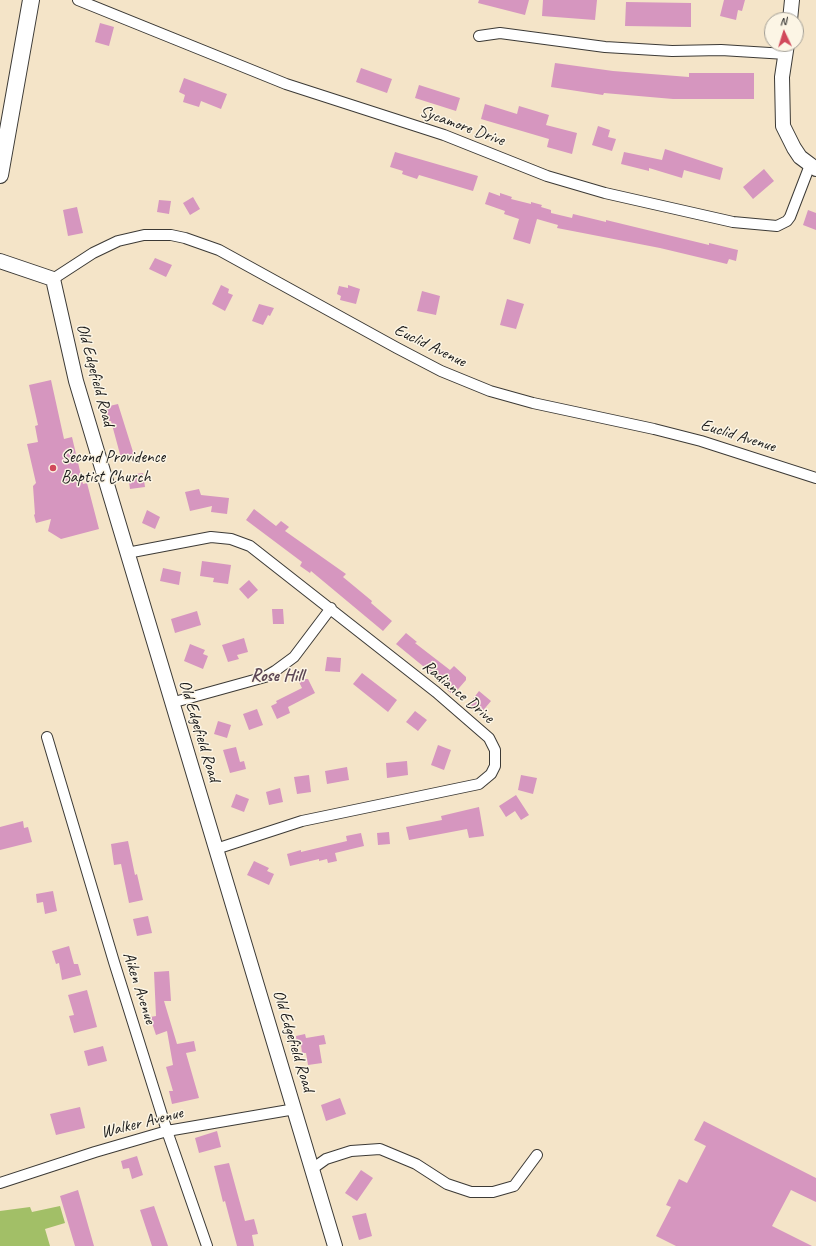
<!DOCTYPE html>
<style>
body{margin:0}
#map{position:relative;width:816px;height:1246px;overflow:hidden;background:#f4e4c8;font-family:Caveat,sans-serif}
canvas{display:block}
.north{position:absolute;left:764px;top:12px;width:40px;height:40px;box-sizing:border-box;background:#fcf5e5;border:1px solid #a29e95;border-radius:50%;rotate:356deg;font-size:11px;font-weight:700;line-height:16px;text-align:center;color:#1c1c1c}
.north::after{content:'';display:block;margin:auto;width:14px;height:18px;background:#d1495b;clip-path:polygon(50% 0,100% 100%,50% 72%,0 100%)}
</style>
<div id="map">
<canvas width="816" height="1246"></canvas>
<div class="north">N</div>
</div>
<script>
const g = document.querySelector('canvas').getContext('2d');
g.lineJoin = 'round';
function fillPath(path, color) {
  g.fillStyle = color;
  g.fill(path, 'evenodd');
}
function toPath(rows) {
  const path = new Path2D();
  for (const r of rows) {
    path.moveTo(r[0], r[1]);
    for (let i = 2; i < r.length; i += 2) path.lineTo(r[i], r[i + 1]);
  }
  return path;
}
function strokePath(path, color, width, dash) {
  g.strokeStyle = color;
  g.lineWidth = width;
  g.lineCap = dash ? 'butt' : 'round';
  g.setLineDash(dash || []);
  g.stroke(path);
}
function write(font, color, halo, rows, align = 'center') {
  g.font = font + ' Caveat,sans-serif';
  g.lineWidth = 3;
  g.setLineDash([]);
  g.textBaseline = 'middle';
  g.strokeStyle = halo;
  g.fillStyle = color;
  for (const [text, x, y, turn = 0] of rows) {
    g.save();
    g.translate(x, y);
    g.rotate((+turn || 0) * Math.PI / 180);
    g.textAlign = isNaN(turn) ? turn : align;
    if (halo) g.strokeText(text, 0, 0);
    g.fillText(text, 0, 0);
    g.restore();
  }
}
fillPath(toPath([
 [60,1206,65,1223,45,1229,50,1246,0,1246,0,1211,30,1207,32,1212]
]), '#a2bf67');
fillPath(toPath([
 [479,0,529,0,525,15,478,3],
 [543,0,597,0,595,20,542,16],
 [724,0,745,0,742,11,738,10,736,20,720,16],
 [626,2,691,3,691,27,625,26],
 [100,23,114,27,109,46,95,42],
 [555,63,613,71,689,77,689,73,754,73,754,99,673,99,604,93,603,95,551,87],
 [361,68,392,79,387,93,356,82],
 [184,78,227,94,221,109,201,101,199,107,183,102,185,95,179,92],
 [419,85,460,98,456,111,415,98],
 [485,104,517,114,519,106,549,115,546,125,577,133,572,154,547,147,549,139,481,119],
 [598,126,610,130,608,137,616,139,612,151,592,145],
 [665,149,723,168,720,180,684,170,682,178,649,168,649,171,621,164,624,152,662,160],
 [395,152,478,176,473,191,419,175,417,179,402,174,403,171,390,167],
 [764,169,774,181,753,199,743,187],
 [489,192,500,196,500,193,512,197,511,199,531,204,531,202,542,205,541,207,551,210,551,213,572,218,573,214,606,222,606,220,709,245,709,243,738,250,736,261,729,259,727,264,660,248,557,228,558,225,537,219,530,244,513,239,519,219,504,214,505,211,485,204],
 [193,197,200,209,190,215,183,203],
 [159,200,171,201,169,214,157,212],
 [77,207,83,233,68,236,63,210],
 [808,210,816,213,816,230,803,225],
 [155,258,172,265,166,277,149,269],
 [221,285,229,289,228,293,233,295,225,311,212,304],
 [348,285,360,289,356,304,340,300,341,296,337,294,339,286,348,288],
 [422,291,440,296,436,315,417,311],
 [507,299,524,304,516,329,500,325],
 [259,304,274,308,270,316,268,315,263,325,252,321],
 [51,380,64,439,72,437,83,484,87,483,99,529,61,539,48,531,51,519,36,523,34,515,35,514,33,486,36,483,27,444,38,442,35,426,38,425,29,385],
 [118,404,134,455,121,458,111,421,109,421,105,407],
 [143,473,145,487,130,489,128,475],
 [199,489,201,495,229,498,227,514,211,512,212,506,190,511,185,492],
 [254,509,276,526,281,521,289,527,285,531,346,574,343,577,372,601,371,603,392,621,383,631,311,571,310,573,300,566,302,562,246,520],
 [147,510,160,517,155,529,142,523],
 [202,561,231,565,228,584,213,582,214,578,200,576],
 [163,568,181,572,179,585,160,581],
 [249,580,258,590,248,599,239,589],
 [272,609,283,609,284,624,273,624],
 [197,611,201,625,175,633,171,619],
 [406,633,417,642,415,643,450,670,454,666,466,677,466,680,453,695,439,682,440,680,396,644],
 [244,638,248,652,237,655,239,659,228,662,222,645],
 [190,644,205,650,203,654,208,656,203,669,184,661],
 [327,657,341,658,340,672,325,671],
 [362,673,397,700,388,712,353,684],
 [304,679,308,679,315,693,288,707,290,713,277,719,271,706,277,703,276,701,302,688,299,682],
 [479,691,491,701,481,713,469,704],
 [257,709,263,725,249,730,243,714],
 [415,711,427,720,418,731,406,722],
 [218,721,231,725,227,738,214,734],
 [438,745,451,750,444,770,431,765],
 [236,747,240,762,244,761,246,769,230,773,223,750],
 [407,761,408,775,387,778,386,763],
 [347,767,349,780,327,784,325,771],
 [309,775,311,792,297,794,294,777],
 [521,775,537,778,533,794,518,790],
 [280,788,283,802,269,805,266,792],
 [236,794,249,799,244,812,231,807],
 [516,795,529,815,521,820,515,811,506,817,499,806],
 [479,807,484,836,469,838,467,829,409,840,406,827,442,820,441,816],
 [23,821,24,828,28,827,32,842,0,850,0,827],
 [389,832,390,844,378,845,377,833],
 [361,833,364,846,335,853,337,861,328,863,327,859,319,861,319,859,290,866,287,854,301,850,301,852,347,841,346,836],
 [128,841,135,875,137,874,143,900,129,903,121,864,114,865,111,844],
 [254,861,269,868,267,871,274,874,269,885,247,875],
 [53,891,57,911,45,914,43,902,37,903,36,894],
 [148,916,152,933,137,936,133,919],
 [69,946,74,964,78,964,81,975,62,980,59,963,56,964,52,951],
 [169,971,171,1001,164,1001,177,1044,194,1041,196,1051,186,1053,199,1098,172,1104,169,1091,173,1091,166,1067,173,1065,167,1031,156,1035,150,1017,156,1016,154,972],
 [87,990,97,1027,74,1033,69,1016,74,1015,68,995],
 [305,1034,306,1038,324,1035,326,1044,319,1045,322,1063,308,1065,306,1053,302,1053,301,1045,297,1046,296,1036],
 [103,1046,107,1061,88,1066,84,1051],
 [340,1098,346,1114,326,1121,321,1105],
 [80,1107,85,1128,56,1135,50,1114],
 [704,1121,816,1178,816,1202,791,1190,772,1226,812,1246,676,1246,656,1236,671,1207,666,1205,679,1179,687,1183,706,1146,694,1140],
 [217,1131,221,1147,199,1153,195,1138],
 [137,1156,143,1175,132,1179,129,1168,123,1169,121,1161],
 [229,1163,245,1221,254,1219,258,1234,252,1235,254,1246,237,1246,225,1201,223,1202,214,1166],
 [361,1170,373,1178,357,1201,345,1193],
 [78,1190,94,1246,75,1246,60,1196],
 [154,1206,168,1246,152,1246,140,1210],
 [366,1213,372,1236,359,1240,352,1216]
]), '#d696bf');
const street = toPath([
 [78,0,286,84,444,135,547,176,605,193,733,222,777,226,787,221,790,217,810,165],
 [479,36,500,33,605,47,672,51,721,50,786,54],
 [53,279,93,253,118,241,144,235,171,235,185,238,219,250,397,348,441,371,490,391,533,403,654,429,701,441,816,478],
 [127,553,211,537,231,539,250,546,436,692,489,738,495,750,495,766,491,774,479,784,302,821,216,849],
 [171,703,265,677,275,671,294,657,331,608],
 [47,737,114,962,167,1131,207,1246],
 [312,1169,326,1159,351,1151,380,1149,416,1164,447,1184,471,1192,493,1192,514,1186,537,1155],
 [0,1183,95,1152,167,1131,295,1109]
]);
const secondary = toPath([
 [790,20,792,0],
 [787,44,782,77,783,126,794,148,800,157,816,169],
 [0,261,53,279,76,381,335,1246]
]);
const primary = toPath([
 [0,175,31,0]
]);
strokePath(street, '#3c3a36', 12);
strokePath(secondary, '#3c3a36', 16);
strokePath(primary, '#3c3a36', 18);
strokePath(street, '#fff', 10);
strokePath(secondary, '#fff', 14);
strokePath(primary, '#fff', 16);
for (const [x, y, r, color] of [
 [53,468,4,"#d1495b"]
]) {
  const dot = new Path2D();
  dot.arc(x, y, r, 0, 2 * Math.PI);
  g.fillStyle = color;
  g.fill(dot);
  strokePath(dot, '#fcf5e5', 1.5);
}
write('17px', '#1c1c1c', '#fcf5e5', [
 ["Sycamore Drive",462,126,20],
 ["Euclid Avenue",430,346,26],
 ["Old Edgefield Road",95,375,75],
 ["Euclid Avenue",738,436,17],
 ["Radiance Drive",458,692,40],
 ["Old Edgefield Road",199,731,73],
 ["Aiken Avenue",139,988,72],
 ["Old Edgefield Road",293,1041,73],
 ["Walker Avenue",142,1123,-14]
]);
write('17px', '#1c1c1c', '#fcf5e5', [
 ["Second Providence",61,458],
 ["Baptist Church",61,478]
], 'left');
write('bold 18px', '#5d4755', '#fcf5e5', [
 ["Rose Hill",277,676]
]);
</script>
